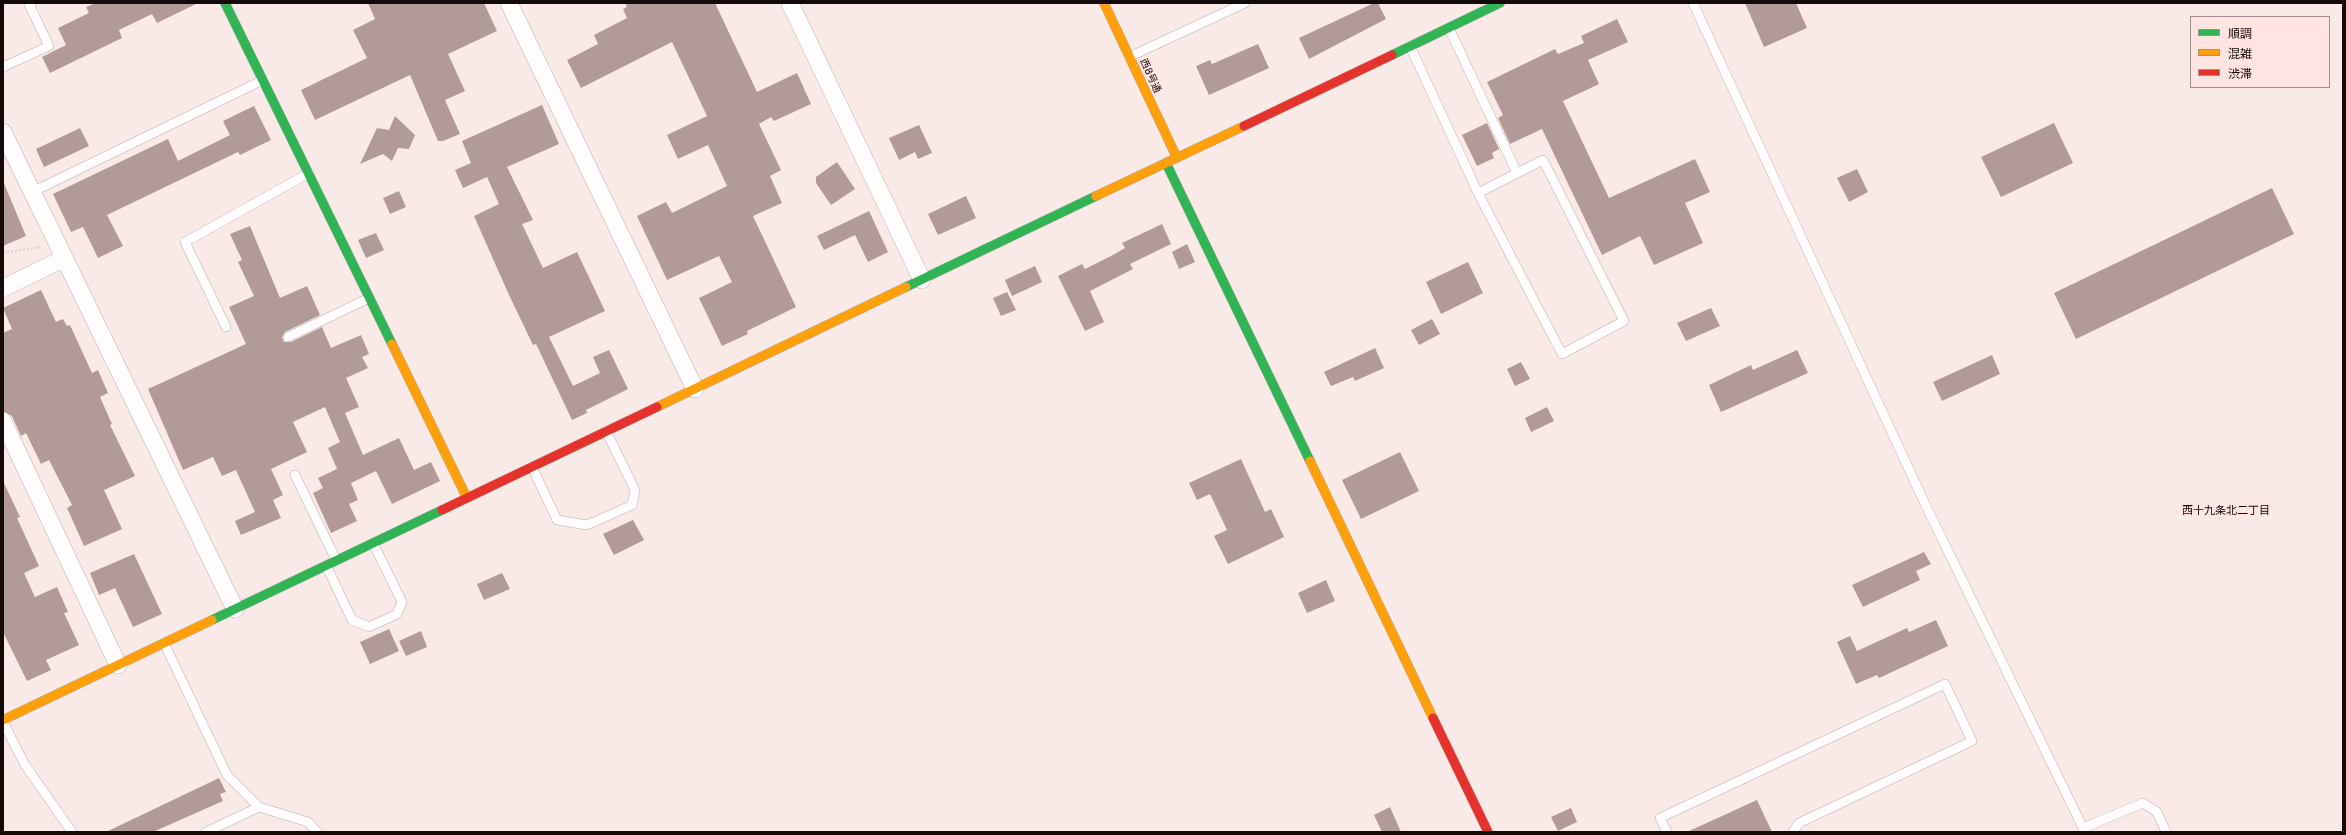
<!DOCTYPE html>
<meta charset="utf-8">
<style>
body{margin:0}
#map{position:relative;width:2346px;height:835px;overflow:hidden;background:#f9eae8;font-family:"DejaVu Sans","Noto Sans JP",sans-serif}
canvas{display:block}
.frame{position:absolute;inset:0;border:4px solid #140a09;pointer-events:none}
.legend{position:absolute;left:2190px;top:16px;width:140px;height:72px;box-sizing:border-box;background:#ffe4e2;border:1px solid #a18d8b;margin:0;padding:5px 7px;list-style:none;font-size:12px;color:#140a09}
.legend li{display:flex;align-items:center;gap:8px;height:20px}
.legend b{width:20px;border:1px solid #a18d8b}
</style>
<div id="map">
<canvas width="2346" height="835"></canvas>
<div class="frame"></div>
<ul class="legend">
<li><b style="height:5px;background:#30b455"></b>順調</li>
<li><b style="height:5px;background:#ff9f0a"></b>混雑</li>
<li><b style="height:5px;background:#e5322d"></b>渋滞</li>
</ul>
</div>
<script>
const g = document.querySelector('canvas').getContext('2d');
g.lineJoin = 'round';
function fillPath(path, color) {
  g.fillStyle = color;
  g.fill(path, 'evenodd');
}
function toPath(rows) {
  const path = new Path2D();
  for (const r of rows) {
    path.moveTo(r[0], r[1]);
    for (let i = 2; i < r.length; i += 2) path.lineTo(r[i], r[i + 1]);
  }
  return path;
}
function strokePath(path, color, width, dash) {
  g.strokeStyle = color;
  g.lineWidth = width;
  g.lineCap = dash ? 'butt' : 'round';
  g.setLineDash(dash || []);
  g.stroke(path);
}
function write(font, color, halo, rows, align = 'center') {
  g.font = font + ' "DejaVu Sans","Noto Sans JP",sans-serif';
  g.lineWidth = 4;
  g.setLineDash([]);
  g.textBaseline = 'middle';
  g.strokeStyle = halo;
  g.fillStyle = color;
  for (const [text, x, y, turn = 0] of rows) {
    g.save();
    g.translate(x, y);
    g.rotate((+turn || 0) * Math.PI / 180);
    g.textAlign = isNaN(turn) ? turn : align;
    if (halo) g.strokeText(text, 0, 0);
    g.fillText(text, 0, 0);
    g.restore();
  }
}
fillPath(toPath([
 [96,3,198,3,157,23,152,14,119,30,122,38,50,73,42,57,66,45,58,28,89,13,86,7],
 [368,3,484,3,497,31,448,54,465,91,445,100,460,134,443,141,438,141,410,75,315,120,301,90,367,58,353,30,375,19],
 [625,3,715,3,757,92,797,73,811,104,774,121,771,117,759,124,781,170,770,176,782,203,753,216,796,307,747,331,748,334,722,346,699,298,732,282,719,256,667,280,637,216,666,202,672,213,727,186,708,145,678,159,667,135,707,116,672,42,581,88,567,60,598,44,594,35,627,18,623,9,627,7],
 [1374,3,1378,3,1386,19,1309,59,1299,38],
 [1745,3,1796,3,1807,28,1764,47],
 [1617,19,1628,42,1588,60,1599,84,1563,101,1609,198,1695,159,1710,192,1685,203,1703,243,1654,265,1640,236,1602,255,1542,129,1510,144,1498,118,1503,115,1487,82,1555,49,1558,54,1584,43,1581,36],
 [1258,44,1269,68,1209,95,1196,66,1210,60,1212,64],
 [542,105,559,144,507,167,533,220,522,224,543,268,577,252,605,311,549,337,573,386,600,373,593,357,609,350,628,389,586,410,587,413,572,420,536,344,533,345,509,295,474,216,499,204,487,177,463,188,455,170,471,163,462,141],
 [254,106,271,140,240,155,238,152,107,215,123,246,98,258,83,227,71,232,53,194,168,139,178,161,230,135,223,121],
 [395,116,415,135,409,149,398,148,392,161,383,154,360,164,377,128,389,130],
 [1487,123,1499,149,1492,153,1494,158,1477,166,1462,135],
 [2054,123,2073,163,2001,197,1981,157],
 [919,125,932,153,918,159,915,152,899,160,889,138],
 [80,128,89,146,44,167,36,149],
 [837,162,855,189,831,205,816,183,816,177],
 [1857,169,1868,192,1849,202,1837,178],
 [3,181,26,236,3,246],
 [2272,188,2294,234,2076,339,2054,293],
 [399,191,406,207,390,214,383,198],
 [966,196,976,218,938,235,928,214],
 [869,211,888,252,868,262,855,235,824,250,817,236],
 [1162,224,1171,244,1130,264,1133,269,1090,291,1104,322,1085,331,1058,276,1082,264,1085,269,1111,256,1125,248,1122,243],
 [250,226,280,298,307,286,320,315,285,332,282,337,284,342,291,342,322,327,331,348,361,335,369,354,362,357,368,368,346,378,359,407,345,413,363,455,399,438,414,470,431,462,440,481,392,504,376,471,351,483,358,500,349,504,357,521,331,533,313,493,323,488,318,478,337,469,328,448,340,442,325,407,293,422,307,452,271,469,283,495,273,500,281,518,241,535,235,521,255,512,236,470,222,476,213,457,183,470,148,389,246,344,229,307,254,296,238,262,242,260,230,234],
 [376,233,384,250,366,258,358,240],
 [1187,244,1195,262,1179,269,1172,252],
 [1468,262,1483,293,1441,314,1426,282],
 [1035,266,1042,282,1012,296,1005,280],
 [41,290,56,322,63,319,67,326,70,325,92,373,98,370,108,393,100,397,112,424,110,425,135,476,104,490,122,529,84,546,67,508,72,505,49,460,41,464,26,433,21,436,12,416,3,411,3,333,12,329,3,308],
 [1007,292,1016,310,1001,316,993,298],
 [1711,308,1720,326,1686,341,1677,323],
 [1432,319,1440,334,1419,345,1411,330],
 [1375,348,1384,368,1355,381,1353,377,1331,386,1324,372],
 [1797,350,1808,373,1721,412,1709,385,1751,365,1753,370],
 [1992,355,2000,374,1942,401,1933,382],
 [1521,362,1530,379,1515,386,1507,369],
 [1547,407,1554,421,1531,432,1525,418],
 [1400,452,1419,491,1361,519,1342,480],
 [1241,459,1265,512,1271,509,1284,537,1228,564,1214,536,1227,530,1210,494,1197,500,1189,483],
 [3,481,20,517,17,518,39,566,24,573,35,597,57,587,68,612,64,613,79,645,46,660,51,670,27,681,3,632],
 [633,520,644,540,614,555,603,534],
 [1924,552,1931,564,1916,571,1920,580,1863,607,1852,585],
 [134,554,162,614,133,627,115,588,99,595,90,573],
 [502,573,510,589,484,600,477,584],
 [1326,580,1335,601,1307,613,1298,593],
 [1936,620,1948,646,1879,678,1877,675,1856,684,1837,642,1850,636,1857,651,1907,628,1909,632],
 [389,629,399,651,370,664,360,642],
 [421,631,427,647,406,656,399,641],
 [219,778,226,792,220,794,223,801,153,832,106,832],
 [1757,800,1772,832,1687,832],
 [1390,807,1401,832,1382,832,1374,815],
 [1571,808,1577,822,1558,831,1551,817]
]), '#b29a99');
const lane = toPath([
 [1693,3,1926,506,2085,832],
 [1449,28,1517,173],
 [1410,46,1478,193,1562,354,1624,321,1543,160,1478,193],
 [1129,57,1245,3],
 [3,67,49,46,29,4,31,3],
 [32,192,263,80],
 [226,327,185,242,309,173],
 [288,337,369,298],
 [532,467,557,520,587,525,632,505,635,490,606,431],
 [295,475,336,560],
 [326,565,352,620,369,627,397,614,402,602,373,543],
 [164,643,227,775,259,807,308,822,317,832],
 [3,722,25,765,72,832],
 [2083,828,2143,803,2157,812,2166,832],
 [206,832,259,807],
 [1667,832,1660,818,1945,684,1972,741,1799,823,1793,832]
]);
const street = toPath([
 [509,3,695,389],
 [790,3,922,280],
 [3,132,235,609],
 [3,288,65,258],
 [3,421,118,665]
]);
const fast = toPath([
 [225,3,392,344],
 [1392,55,1500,3],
 [1166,163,1310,461],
 [906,287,1096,196],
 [212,620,442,510]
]);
const slow = toPath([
 [1104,3,1177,158],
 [1096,196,1244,126],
 [392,344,467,498],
 [657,407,906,287],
 [1310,461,1433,718],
 [3,720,212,620]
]);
const jam = toPath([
 [1244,126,1392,55],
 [442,510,657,407],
 [1433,718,1488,832]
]);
strokePath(lane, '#baaead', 10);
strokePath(street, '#baaead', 18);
strokePath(fast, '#baaead', 10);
strokePath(slow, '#baaead', 10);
strokePath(jam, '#baaead', 10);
strokePath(toPath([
 [3,253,40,247]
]), '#dad6d5', 2.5, [2, 2]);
strokePath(lane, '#fefcfc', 9);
strokePath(street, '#fefcfc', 17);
strokePath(fast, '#30b455', 9);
strokePath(slow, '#ff9f0a', 9);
strokePath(jam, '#e5322d', 9);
write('10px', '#140a09', '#ffe4e2', [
 ["西8号通",1150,76,65]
]);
write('11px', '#140a09', '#ffe4e2', [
 ["西十九条北二丁目",2226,511]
]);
</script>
